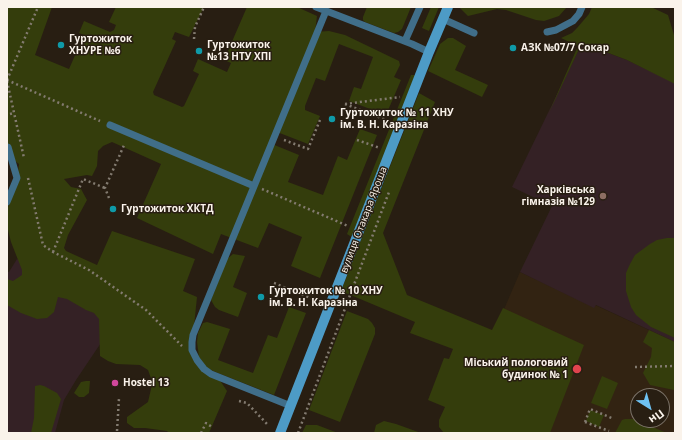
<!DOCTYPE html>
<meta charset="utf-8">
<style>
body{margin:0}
#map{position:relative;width:682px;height:440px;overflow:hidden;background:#281e12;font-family:"Open Sans",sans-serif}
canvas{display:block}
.frame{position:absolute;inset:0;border:8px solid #faf3eb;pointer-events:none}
.north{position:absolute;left:630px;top:388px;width:40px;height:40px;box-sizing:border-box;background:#281e12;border:1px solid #7c7369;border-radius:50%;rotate:143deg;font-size:11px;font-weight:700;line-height:16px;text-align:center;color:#faf3eb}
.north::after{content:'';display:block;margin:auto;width:14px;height:18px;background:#6ec2f3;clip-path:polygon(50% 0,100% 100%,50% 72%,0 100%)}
</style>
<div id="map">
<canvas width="682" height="440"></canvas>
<div class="frame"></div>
<div class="north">Пн</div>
</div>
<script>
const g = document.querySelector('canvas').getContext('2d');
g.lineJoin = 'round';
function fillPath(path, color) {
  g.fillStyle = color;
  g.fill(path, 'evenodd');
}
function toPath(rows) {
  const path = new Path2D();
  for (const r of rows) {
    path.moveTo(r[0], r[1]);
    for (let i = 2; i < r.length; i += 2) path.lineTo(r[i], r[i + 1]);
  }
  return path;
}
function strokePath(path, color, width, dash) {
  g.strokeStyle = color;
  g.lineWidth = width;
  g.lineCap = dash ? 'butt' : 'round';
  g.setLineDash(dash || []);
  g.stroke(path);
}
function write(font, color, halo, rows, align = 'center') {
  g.font = font + ' "Open Sans",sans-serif';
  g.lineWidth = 3;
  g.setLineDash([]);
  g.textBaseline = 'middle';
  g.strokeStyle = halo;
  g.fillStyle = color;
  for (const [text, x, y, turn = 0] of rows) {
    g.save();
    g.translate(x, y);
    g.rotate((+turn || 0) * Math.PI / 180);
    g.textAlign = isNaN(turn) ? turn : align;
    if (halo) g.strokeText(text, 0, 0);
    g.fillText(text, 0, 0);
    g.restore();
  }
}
fillPath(toPath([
 [520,272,594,307,595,305,675,342,675,433,451,433],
 [638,396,662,396,662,420,638,420]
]), '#322312');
fillPath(toPath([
 [582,43,627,60,675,83,675,342,596,305,594,308,520,272,552,206,512,187],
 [17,259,121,313,76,380,64,400,55,433,7,433,7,272,9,272]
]), '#342125');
fillPath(toPath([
 [7,7,52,7,35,55,69,69,84,35,79,33,84,21,110,32,114,30,116,25,109,22,116,7,204,7,189,37,175,32,172,39,176,41,153,92,154,95,182,107,184,106,199,74,193,71,198,59,227,72,231,63,224,60,247,7,297,7,317,16,315,32,329,31,345,35,399,61,400,65,394,77,401,80,386,115,349,101,354,87,361,89,373,57,339,44,325,81,316,78,305,106,305,110,320,116,308,144,277,132,272,144,299,155,288,182,323,195,338,156,347,160,360,129,377,135,320,278,291,266,302,237,269,223,258,248,221,234,213,254,137,218,161,164,112,142,103,146,98,151,97,166,92,176,87,175,64,179,71,187,81,189,87,200,68,235,64,248,66,251,97,265,112,231,195,259,183,291,197,297,194,326,189,338,190,350,221,382,227,391,209,433,169,433,167,431,145,428,134,428,127,423,127,417,148,402,151,389,152,381,148,370,140,365,116,364,108,361,100,356,99,319,94,313,86,310,67,299,58,297,54,312,47,318,37,319,21,313,7,305,7,279,13,281,22,275,22,270,11,242,7,226,7,210,17,181,19,164,7,155],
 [367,7,411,7,402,29,398,32,394,33,365,22,363,20,363,17],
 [431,7,439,7,429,31,422,28],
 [459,7,567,7,559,16,544,21,536,20,506,10,497,9,468,16],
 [592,7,651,7,668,15,674,35,675,35,675,84,627,60,582,43,548,115,578,46,561,38,572,33,577,28,589,14],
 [448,38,453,38,466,46,455,70,488,85,482,97,428,71,440,44],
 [411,75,415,75,354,235,350,236,347,234],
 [419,93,435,102,383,233,407,295,492,330,503,308,584,345,550,433,444,433,439,427,439,420,445,407,428,400,444,358,449,359,453,349,410,333,415,322,341,291],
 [667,238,675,238,675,338,651,327,636,315,631,307,626,291,626,273,630,264,635,255,650,244,657,240],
 [233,254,245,256,233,287,247,293,238,317,219,310,215,307,211,300,227,259],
 [289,307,306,313,274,395,213,371,207,368,199,357,197,342,198,333,203,323,207,322,230,329,218,360,253,373,268,335,277,338],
 [347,311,368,319,372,323,375,328,375,334,340,422,309,410],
 [649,330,675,342,675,389,674,390,650,385,643,373,651,357,652,348,643,342],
 [602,376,618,383,607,409,591,403],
 [86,381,90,381,89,393,84,397,79,397,74,393,81,382],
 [40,385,44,386,57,393,61,399,51,433,31,433,34,418,35,386],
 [590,410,604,415,599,427,586,421],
 [625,419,633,419,667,433,615,433,622,420],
 [384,421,396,424,421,433,374,433,376,425],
 [306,425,317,425,338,433,302,433]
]), '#343d0c');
strokePath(toPath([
 [194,39,195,27,204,7],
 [7,80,100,121],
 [7,80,38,7],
 [7,81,24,158],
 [345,104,400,97],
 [345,104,389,121],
 [10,114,14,113],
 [284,140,308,149,320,120],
 [357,140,380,148],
 [28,178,43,245,53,252,89,270,146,310,182,346],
 [262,189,348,226],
 [109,198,105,188,125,143],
 [53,252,83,179,105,188],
 [274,283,318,301],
 [635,367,675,366],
 [239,401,247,403,268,425],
 [585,422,590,409,614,419],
 [585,422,609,431],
 [117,431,119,398],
 [201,433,206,423,212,427],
 [298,433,389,192]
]), '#837b70', 2.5, [2, 3]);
strokePath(toPath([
 [316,7,412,44,429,52],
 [443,19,474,33],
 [547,32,556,30,573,21,579,14,582,7],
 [405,41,420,7],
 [110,125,254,186],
 [7,147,8,147,17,178,7,202],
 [291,406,211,374,204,369,197,360,192,350,192,342,193,335,326,11]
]), '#406e89', 7);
strokePath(toPath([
 [280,433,429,52,448,7]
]), '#4d9bc6', 10);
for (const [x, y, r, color] of [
 [61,45,4,"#0f9aa8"],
 [513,48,4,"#0f9aa8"],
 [199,51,4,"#0f9aa8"],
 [332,119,4,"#0f9aa8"],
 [603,196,4,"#8d6e63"],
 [113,209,4,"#0f9aa8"],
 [261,297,4,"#0f9aa8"],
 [577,369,5,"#e0444e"],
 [115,383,4,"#d1479c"]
]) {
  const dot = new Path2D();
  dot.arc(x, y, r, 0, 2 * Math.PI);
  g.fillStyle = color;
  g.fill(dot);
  strokePath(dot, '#281e12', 1.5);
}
write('bold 10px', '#faf3eb', '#281e12', [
 ["Гуртожиток",69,39],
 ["ХНУРЕ №6",69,51],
 ["Гуртожиток",207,45],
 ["№13 НТУ ХПІ",207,57],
 ["АЗК №07/7 Сокар",521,48],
 ["Гуртожиток № 11 ХНУ",340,113],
 ["ім. В. Н. Каразіна",340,125],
 ["Харківська",595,190,"right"],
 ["гімназія №129",595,202,"right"],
 ["Гуртожиток ХКТД",121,209],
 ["Гуртожиток № 10 ХНУ",269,291],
 ["ім. В. Н. Каразіна",269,303],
 ["Міський пологовий",568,363,"right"],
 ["будинок № 1",568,375,"right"],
 ["Hostel 13",123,383]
], 'left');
write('10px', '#faf3eb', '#281e12', [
 ["вулиця Отакара Яроша",364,220,-69]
]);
</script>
